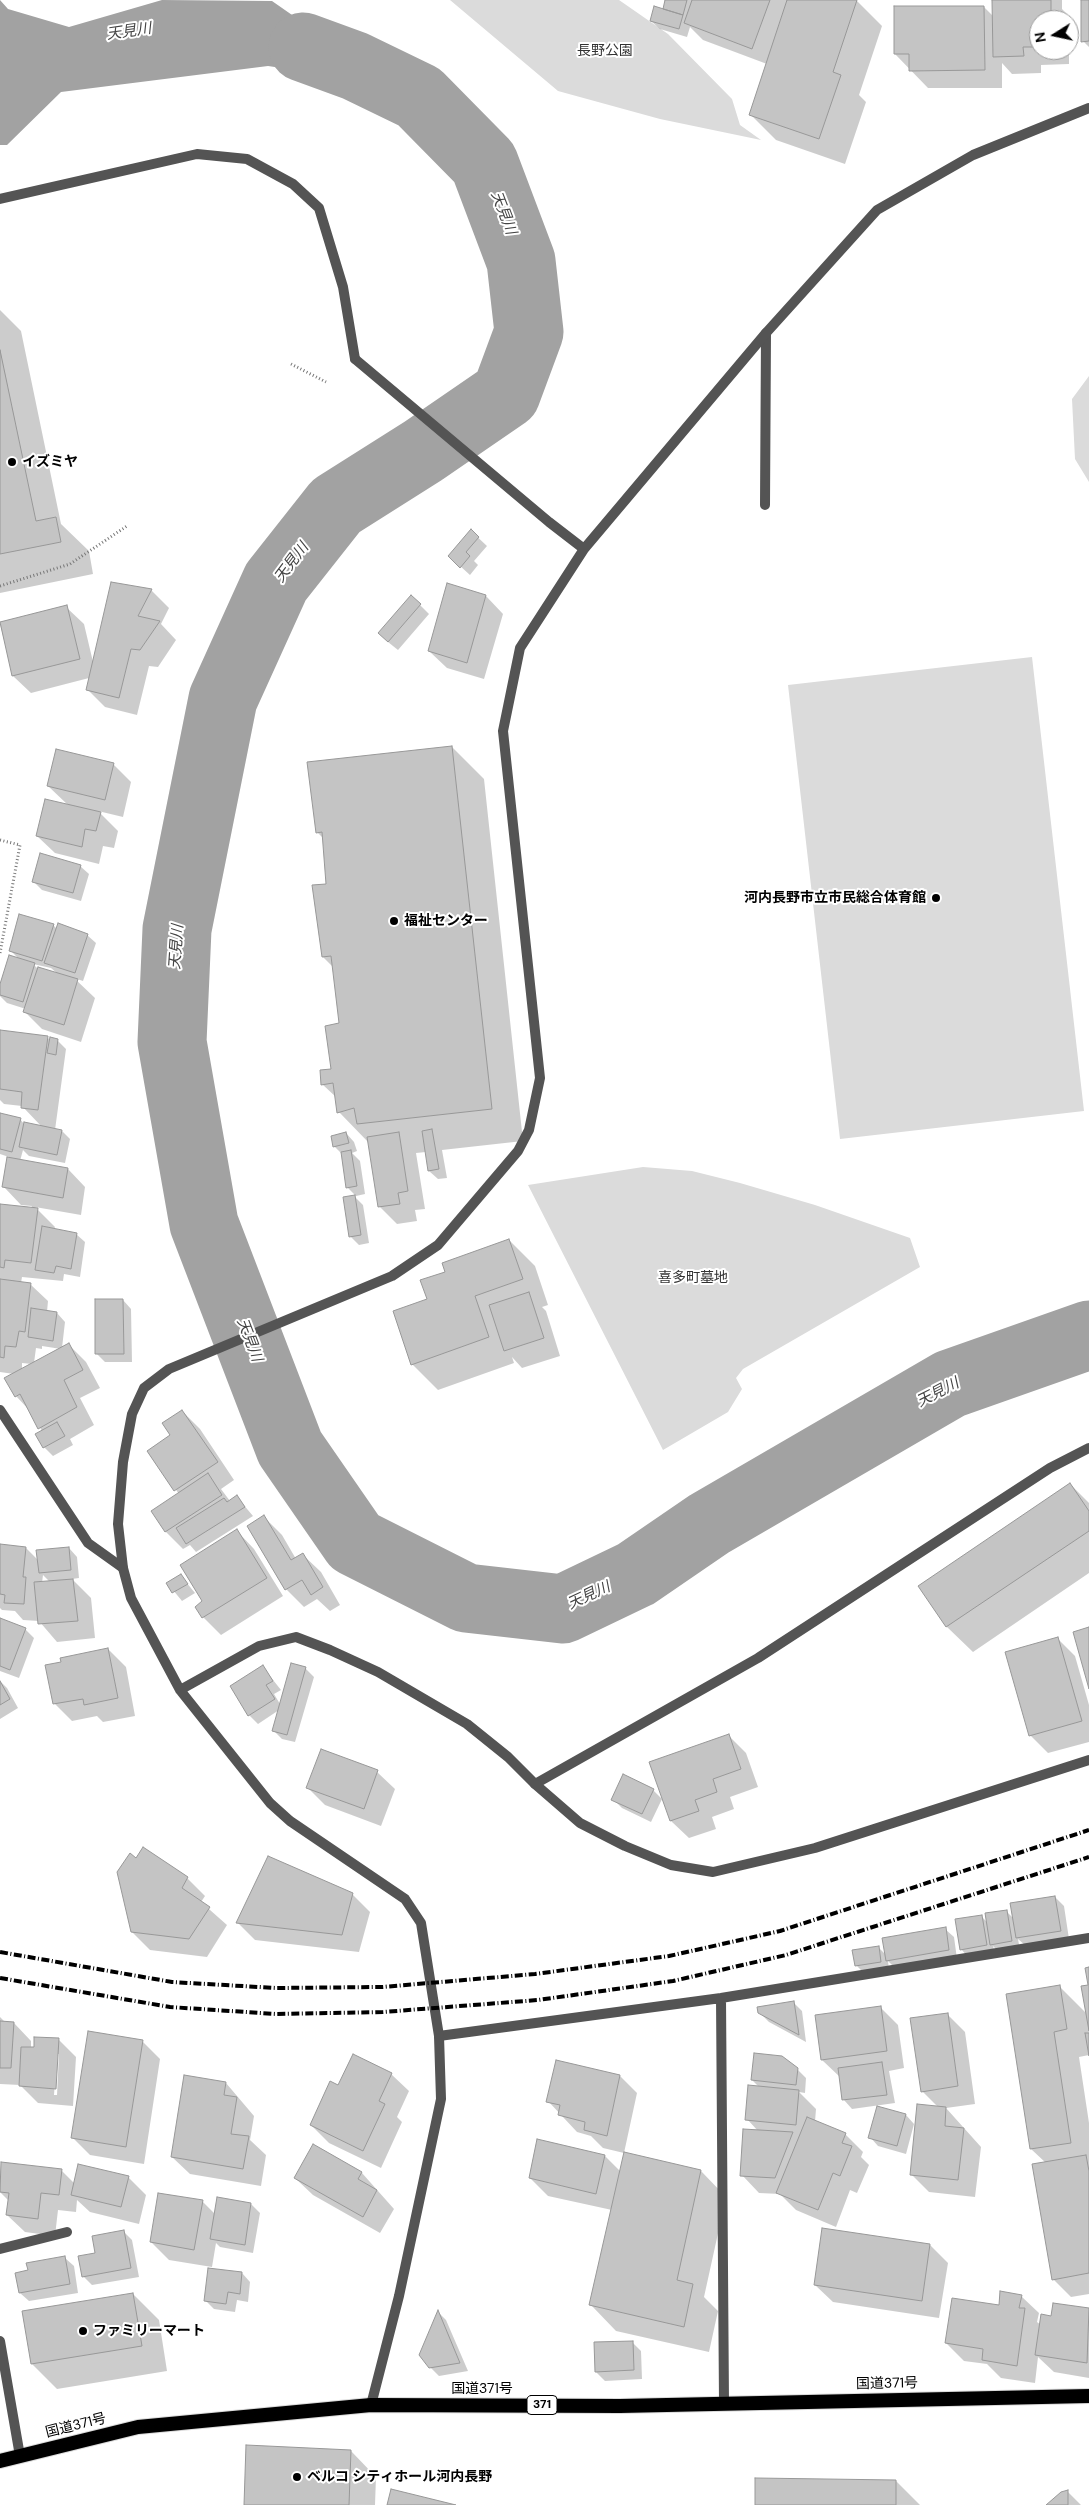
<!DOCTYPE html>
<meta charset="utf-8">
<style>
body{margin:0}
#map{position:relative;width:1089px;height:2505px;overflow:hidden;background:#fff;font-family:"DM Sans",sans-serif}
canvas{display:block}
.north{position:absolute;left:1029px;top:10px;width:50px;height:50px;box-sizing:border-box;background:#fff;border:1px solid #999;border-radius:50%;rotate:260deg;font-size:14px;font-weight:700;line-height:20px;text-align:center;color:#000}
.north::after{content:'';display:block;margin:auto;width:18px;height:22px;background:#000;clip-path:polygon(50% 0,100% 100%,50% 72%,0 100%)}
</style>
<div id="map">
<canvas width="1089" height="2505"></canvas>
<div class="north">N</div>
</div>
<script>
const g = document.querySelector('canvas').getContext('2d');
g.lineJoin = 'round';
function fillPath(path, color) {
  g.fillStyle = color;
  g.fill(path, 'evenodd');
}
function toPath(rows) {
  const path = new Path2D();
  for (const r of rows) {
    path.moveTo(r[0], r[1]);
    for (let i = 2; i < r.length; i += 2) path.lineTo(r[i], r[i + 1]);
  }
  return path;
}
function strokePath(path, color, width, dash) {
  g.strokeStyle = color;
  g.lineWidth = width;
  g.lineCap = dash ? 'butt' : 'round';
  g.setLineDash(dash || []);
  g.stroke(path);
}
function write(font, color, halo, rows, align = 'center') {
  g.font = font + ' "DM Sans","Noto Sans JP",sans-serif';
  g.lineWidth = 4;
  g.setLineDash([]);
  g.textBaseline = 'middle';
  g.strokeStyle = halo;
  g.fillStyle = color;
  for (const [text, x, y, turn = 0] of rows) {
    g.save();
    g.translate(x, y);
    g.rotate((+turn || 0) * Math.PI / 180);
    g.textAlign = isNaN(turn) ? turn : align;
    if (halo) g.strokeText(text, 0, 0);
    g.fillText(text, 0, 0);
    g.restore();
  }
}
fillPath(toPath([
 [450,0,619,0,668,34,732,99,740,125,761,140,660,119,558,91],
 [1089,376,1089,482,1075,459,1072,399],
 [1032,657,1084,1111,840,1139,788,685],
 [643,1167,692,1171,740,1183,815,1205,910,1238,920,1267,743,1369,736,1378,742,1389,728,1412,663,1450,528,1185]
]), '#dbdbdb');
fillPath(toPath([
 [0,0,8,9,69,27,162,0,272,1,391,84,268,66,61,92,7,145,0,145]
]), '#a2a2a2');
fillPath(toPath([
 [666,0,856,0,882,26,859,95,866,102,845,164,776,140,750,114,767,64,703,40,690,27,687,37,660,29,651,21,664,11],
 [993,0,1062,0,1062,9,1068,15,1068,20,1039,20,1039,50,1069,50,1069,64,1041,65,1041,73,1012,74,1002,63,1002,88,928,88,895,54,984,7,994,17],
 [1082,0,1089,0,1089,47,1083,41],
 [0,310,21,331,61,524,89,551,93,574,0,593],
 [471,531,487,546,474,561,478,565,470,575,449,556],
 [112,584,151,590,169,608,161,624,176,640,158,667,149,666,137,715,105,707,87,689,89,678,31,693,13,676,0,624,66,607,84,624,93,662],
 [448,585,486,596,503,614,484,679,447,668,429,651],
 [411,596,429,614,398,650,388,642],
 [452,747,484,779,523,1141,442,1150,447,1178,438,1179,429,1171,426,1152,416,1153,425,1209,415,1210,417,1221,397,1224,379,1206,369,1143,339,1112,337,1098,322,1084,333,1070,341,1024,334,968,323,957,327,885,324,839,317,832],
 [113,764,131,782,123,817,98,811,118,831,114,848,103,846,99,864,55,853,37,836,68,805,48,786],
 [80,866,89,874,81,901,42,890,33,881],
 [53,925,57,929,87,935,96,943,83,981,74,978,95,998,81,1042,42,1029,25,1012,26,1009,7,1003,0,996,0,988,19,959,10,950],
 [33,964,51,968,58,974,37,968],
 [0,1031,47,1037,51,1041,57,1040,66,1049,55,1130,62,1131,70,1139,65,1163,29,1156,23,1150,20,1161,68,1169,85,1187,81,1215,35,1207,55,1227,54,1230,76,1234,85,1242,80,1277,64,1274,63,1281,22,1277,21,1283,30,1284,48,1301,47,1312,57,1313,65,1322,62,1348,68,1344,86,1362,100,1388,80,1398,94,1425,70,1439,73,1445,53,1456,44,1447,42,1431,30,1411,16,1396,14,1374,0,1372,0,1205,31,1208,32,1206,21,1205,4,1187,9,1157,0,1154,0,1114,20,1119,24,1124,42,1127,22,1106,4,1104,0,1100],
 [42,1346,61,1349,34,1363,36,1348,42,1349],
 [22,1363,32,1364,22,1370],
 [346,1133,354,1142,357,1151,352,1153,360,1161,365,1194,356,1196,347,1187,343,1155,334,1146],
 [354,1196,363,1205,369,1243,359,1245,350,1236],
 [509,1240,535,1266,548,1305,542,1307,546,1311,560,1356,522,1368,512,1357,514,1363,438,1390,412,1364,447,1272],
 [123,1300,131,1309,132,1362,105,1362,96,1353],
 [182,1411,200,1429,234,1480,221,1489,230,1501,237,1497,253,1516,196,1552,190,1545,183,1549,166,1532,152,1511,179,1494,148,1451,172,1435],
 [1070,1484,1089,1503,1089,1573,973,1652,947,1627,920,1586],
 [264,1517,282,1535,296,1559,303,1555,321,1572,340,1605,330,1611,317,1599,304,1607,286,1589],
 [237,1531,254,1549,283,1596,221,1635,203,1617,204,1602],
 [0,1546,26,1548,39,1561,69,1548,77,1557,79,1578,72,1579,91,1598,95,1638,57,1642,39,1621,23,1620,15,1611,2,1610,0,1608],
 [43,1575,50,1582,42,1583],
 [181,1576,195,1593,182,1601,168,1584],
 [0,1619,25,1629,34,1638,19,1678,0,1671],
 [1057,1638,1075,1656,1089,1705,1089,1742,1048,1753,1030,1735],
 [108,1649,126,1667,135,1716,103,1722,97,1716,72,1721,54,1703],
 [262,1666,281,1690,274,1694,280,1704,305,1668,314,1677,295,1742,282,1739,273,1730,279,1710,258,1724,249,1715,231,1687],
 [0,1681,7,1688,18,1708,0,1719],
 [728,1735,746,1753,758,1787,730,1797,734,1809,712,1817,716,1829,689,1838,671,1821,650,1763],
 [377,1772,395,1789,381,1826,325,1805,308,1788],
 [653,1790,662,1799,651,1822,622,1808,613,1799],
 [144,1849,187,1878,205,1896,201,1902,227,1925,207,1957,150,1950,132,1932,137,1860],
 [352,1894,370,1912,359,1952,255,1940,237,1922],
 [1055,1897,1064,1906,1069,1939,1026,1946,1018,1939,1020,1950,1000,1953,993,1946,995,1954,969,1958,961,1949,981,1916,988,1923,1006,1911,1014,1919],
 [945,1929,954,1937,957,1959,896,1969,888,1961,889,1970,865,1974,856,1965,878,1947,886,1955],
 [1089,1986,1089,2055,1079,2057,1089,2123,1089,2294,1071,2297,1053,2279,1046,2163,1031,2149,1060,1987,1087,2014],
 [793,2002,802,2011,806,2042,769,2022,760,2013],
 [880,2007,898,2025,904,2068,889,2071,895,2103,852,2109,844,2100,841,2078,822,2060],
 [947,2014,965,2032,975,2104,946,2108,981,2147,975,2197,929,2192,911,2174,939,2108,922,2091],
 [0,2017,6,2023,14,2023,31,2041,31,2048,59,2040,76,2057,73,2106,38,2103,20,2085,0,2084],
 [57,2054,59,2054,57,2095,54,2095],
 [142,2041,160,2059,144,2164,90,2155,72,2137],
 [797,2069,806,2078,805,2093,799,2092,816,2109,815,2122,845,2134,863,2152,861,2157,869,2165,857,2193,850,2190,836,2227,796,2210,780,2194,759,2193,742,2175,758,2131,747,2119,760,2088,752,2080],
 [391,2074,409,2091,397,2117,402,2122,381,2168,329,2143,311,2125,339,2087],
 [620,2076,637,2093,624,2153,603,2148,591,2136,577,2132,548,2101],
 [226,2083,254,2116,250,2140,266,2155,261,2186,190,2174,172,2157],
 [878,2108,906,2115,914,2124,906,2154,878,2146,870,2137],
 [605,2156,620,2171,701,2171,726,2197,704,2297,718,2311,709,2352,616,2331,591,2305,612,2210,548,2196,530,2178],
 [2,2163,61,2170,75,2184,128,2177,146,2195,139,2224,90,2212,77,2200,76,2212,58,2210,55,2236,25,2232,7,2215,9,2201,0,2192],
 [362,2173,394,2209,380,2233,313,2195,295,2178],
 [202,2201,215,2214,251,2204,260,2213,253,2253,220,2247,216,2243,212,2267,169,2260,151,2242],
 [823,2230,930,2245,948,2263,939,2318,833,2302,815,2285],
 [124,2232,132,2240,139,2277,92,2285,83,2276,96,2254],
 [65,2258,74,2266,78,2293,29,2301,20,2293,29,2271],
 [242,2273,250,2282,248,2302,237,2300,235,2312,214,2309,205,2300],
 [133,2294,159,2320,167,2371,57,2389,32,2364],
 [1021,2296,1039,2313,1037,2322,1041,2325,1052,2317,1054,2304,1089,2310,1089,2378,1054,2372,1038,2357,1035,2383,1001,2378,987,2364,964,2361,946,2343,1000,2306],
 [438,2312,446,2320,468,2371,439,2376,430,2367],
 [632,2342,641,2351,642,2379,605,2381,596,2372],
 [351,2451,376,2477,375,2505,245,2505],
 [896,2481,920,2505,756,2505],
 [1067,2491,1081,2505,1049,2505]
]), '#0003');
strokePath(toPath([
 [303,47,355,66,419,97,484,163,521,261,529,332,506,394,423,451,336,506,276,582,223,699,177,929,172,1042,204,1224,290,1448,355,1542,466,1598,563,1609,636,1574,709,1524,950,1384,1089,1335]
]), '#a2a2a2', 69);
const building = toPath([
 [665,0,687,0,683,15,663,9,665,0],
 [692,0,770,0,752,49,684,23,692,0],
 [787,0,857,0,833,72,841,75,819,139,749,115,787,0],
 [992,0,1051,0,1051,20,1039,20,1039,47,1023,47,1024,56,993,57,992,0],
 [1081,0,1089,0,1089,41,1081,42,1081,0],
 [654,6,683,15,679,29,650,21,654,6],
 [894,6,984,6,985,70,909,71,909,54,894,54,894,6],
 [0,350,36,521,56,517,61,542,0,554,0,350],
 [471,529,479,537,466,552,470,556,460,568,448,556,471,529],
 [111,582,152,589,138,616,160,621,140,650,131,649,119,698,86,690,111,582],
 [447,583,486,595,467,663,428,651,447,583],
 [411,595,421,604,388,642,378,633,411,595],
 [67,605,80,659,12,676,0,622,67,605],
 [452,746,492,1109,357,1124,354,1108,337,1113,333,1083,321,1085,320,1070,331,1069,325,1026,339,1023,331,956,322,957,312,885,326,884,322,832,316,833,307,762,452,746],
 [56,749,114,763,105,800,47,786,56,749],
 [45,799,101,812,96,831,85,829,82,847,36,836,45,799],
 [40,853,81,865,73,893,32,882,40,853],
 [19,914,54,924,42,961,9,951,19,914],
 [58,923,88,934,75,973,44,963,58,923],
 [9,955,35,963,23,1002,0,995,0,984,9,955],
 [38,967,78,979,64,1025,23,1012,38,967],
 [0,1030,48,1036,38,1110,21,1108,22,1092,0,1089,0,1030],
 [50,1037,58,1039,56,1055,47,1053,50,1037],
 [0,1113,21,1118,12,1152,0,1149,0,1113],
 [24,1122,62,1130,57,1155,19,1147,24,1122],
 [432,1129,439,1169,428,1171,422,1131,432,1129],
 [346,1132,349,1143,333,1147,331,1136,346,1132],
 [399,1132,408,1191,398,1193,400,1204,378,1207,367,1137,399,1132],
 [351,1150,357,1186,346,1188,341,1152,351,1150],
 [7,1157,68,1168,63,1198,2,1187,7,1157],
 [355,1195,361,1235,349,1237,343,1197,355,1195],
 [0,1204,38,1208,31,1263,5,1260,4,1268,0,1267,0,1204],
 [42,1226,77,1233,71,1269,56,1266,54,1273,35,1270,42,1226],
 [509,1239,523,1279,475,1296,489,1337,411,1365,393,1311,427,1299,420,1280,445,1272,442,1263,509,1239],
 [0,1279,31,1283,25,1332,19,1331,16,1347,5,1346,4,1358,0,1357,0,1279],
 [529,1292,544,1338,504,1351,489,1305,529,1292],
 [95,1299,123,1299,124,1354,95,1354,95,1299],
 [31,1308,57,1312,53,1341,28,1337,31,1308],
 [69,1343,83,1370,64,1380,77,1407,38,1429,20,1394,15,1397,4,1378,69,1343],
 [182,1410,218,1462,174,1491,147,1451,170,1435,162,1423,182,1410],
 [57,1422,65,1436,43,1448,35,1434,57,1422],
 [208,1473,222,1495,165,1532,151,1511,208,1473],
 [1070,1483,1089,1511,1089,1531,946,1627,918,1586,1070,1483],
 [237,1495,245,1507,186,1544,176,1528,224,1498,227,1502,237,1495],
 [264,1515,291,1560,303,1553,323,1587,311,1595,302,1580,285,1590,247,1526,264,1515],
 [237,1529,267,1578,202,1618,195,1607,202,1601,180,1565,237,1529],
 [0,1544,26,1547,23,1577,26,1577,24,1604,4,1603,5,1595,0,1594,0,1544],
 [69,1547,71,1570,39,1573,36,1550,69,1547],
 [181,1574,188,1584,172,1593,166,1583,181,1574],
 [73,1579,78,1621,38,1624,34,1582,73,1579],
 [0,1618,26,1628,10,1670,0,1666,0,1618],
 [1089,1627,1089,1689,1073,1632,1089,1627],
 [1058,1637,1082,1721,1029,1736,1005,1652,1058,1637],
 [108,1648,118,1698,84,1705,83,1699,53,1704,45,1665,61,1662,60,1658,108,1648],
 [291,1663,306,1667,287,1735,272,1731,291,1663],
 [263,1665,273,1681,266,1685,275,1699,248,1716,230,1686,263,1665],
 [0,1681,10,1699,0,1705,0,1681],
 [729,1734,741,1769,713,1779,717,1792,695,1800,699,1811,670,1821,649,1762,729,1734],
 [321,1749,378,1770,364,1809,306,1788,321,1749],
 [623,1774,654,1789,642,1814,611,1800,623,1774],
 [143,1847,188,1877,182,1888,210,1907,189,1939,131,1932,117,1872,130,1853,136,1858,143,1847],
 [268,1856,353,1893,342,1935,236,1923,268,1856],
 [1055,1896,1061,1931,1016,1938,1010,1903,1055,1896],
 [1007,1910,1012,1941,990,1945,985,1913,1007,1910],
 [982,1915,987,1945,960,1950,955,1919,982,1915],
 [946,1927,949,1950,886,1961,882,1938,946,1927],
 [879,1946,881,1962,855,1966,852,1950,879,1946],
 [1089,1967,1089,2031,1081,1986,1088,1985,1085,1968,1089,1967],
 [1060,1985,1067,2029,1054,2032,1071,2143,1030,2149,1006,1994,1060,1985],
 [794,2001,799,2035,758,2013,757,2007,794,2001],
 [881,2006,887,2051,821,2060,815,2015,881,2006],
 [948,2013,958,2086,921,2092,910,2018,948,2013],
 [0,2021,14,2022,11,2068,0,2068,0,2021],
 [88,2031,143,2040,126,2147,71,2138,88,2031],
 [1085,2033,1089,2033,1089,2056,1085,2033],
 [34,2037,59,2038,56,2089,19,2086,21,2047,34,2047,34,2037],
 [754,2053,782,2056,798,2068,796,2085,751,2080,754,2053],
 [353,2054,392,2073,379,2101,385,2104,363,2151,310,2125,330,2081,338,2085,353,2054],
 [556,2060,620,2075,607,2136,584,2130,585,2122,558,2115,560,2105,546,2102,556,2060],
 [882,2062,887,2095,842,2100,838,2068,882,2062],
 [184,2075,226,2082,224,2095,237,2097,231,2134,249,2136,243,2169,171,2157,184,2075],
 [748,2085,799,2090,796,2125,745,2120,748,2085],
 [917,2104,946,2107,945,2126,964,2128,958,2180,910,2175,917,2104],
 [877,2106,906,2114,897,2146,868,2138,877,2106],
 [807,2117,846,2133,842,2143,852,2146,840,2176,833,2173,818,2210,776,2193,807,2117],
 [743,2129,793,2132,775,2178,740,2176,743,2129],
 [537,2139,605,2155,596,2194,529,2178,537,2139],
 [313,2144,362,2172,358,2179,377,2190,363,2217,294,2178,313,2144],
 [624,2152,701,2170,677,2280,693,2284,684,2327,589,2305,624,2152],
 [1086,2155,1089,2171,1089,2273,1052,2280,1032,2164,1086,2155],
 [1,2162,62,2169,59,2195,41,2193,38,2219,6,2215,9,2193,0,2192,1,2162],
 [78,2164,129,2176,121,2207,71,2195,78,2164],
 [158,2193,203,2200,194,2250,150,2242,158,2193],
 [217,2197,251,2203,245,2245,210,2239,217,2197],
 [822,2228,930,2244,922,2301,814,2285,822,2228],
 [124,2230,131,2268,82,2277,78,2256,95,2253,92,2236,124,2230],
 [65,2256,70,2284,19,2293,15,2273,28,2270,26,2263,65,2256],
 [208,2268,242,2272,240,2294,228,2292,226,2304,204,2301,208,2268],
 [1000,2291,1022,2295,1019,2308,1025,2308,1017,2366,982,2360,983,2349,945,2343,952,2298,999,2305,1000,2291],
 [133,2293,142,2346,31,2364,22,2311,133,2293],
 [1053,2303,1089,2308,1087,2363,1035,2355,1041,2314,1051,2316,1053,2303],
 [438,2310,460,2363,429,2368,419,2355,438,2310],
 [633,2341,634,2370,595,2372,594,2342,633,2341],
 [246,2445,351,2450,349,2505,244,2505,246,2445],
 [755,2478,896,2480,896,2505,755,2505,755,2478],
 [391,2489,456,2505,387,2505,391,2489],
 [1068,2490,1068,2505,1046,2505,1061,2492,1068,2490]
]);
fillPath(building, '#c4c4c4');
strokePath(building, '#989898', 1);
const trunk = toPath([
 [0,2461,138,2427,371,2405,620,2406,1089,2396]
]);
strokePath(trunk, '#dbdbdb', 16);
strokePath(toPath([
 [291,364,326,382],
 [0,586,70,564,127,526],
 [0,840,20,845,0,953]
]), '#767676', 3, [1, 2.5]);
strokePath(toPath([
 [0,199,197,154,247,159,293,184,319,208,343,287,355,359],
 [765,505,766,333]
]), '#545454', 10);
strokePath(toPath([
 [0,1410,88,1543,123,1568],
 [535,1784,758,1658,1050,1468,1089,1448],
 [721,1998,724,2403],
 [439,2036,721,1998,1089,1938],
 [0,2249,67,2232],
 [0,2341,20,2456]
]), '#545454', 10);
strokePath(toPath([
 [355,359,549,522,584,549],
 [180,1690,259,1646,296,1637,330,1650,378,1672,467,1724,508,1757,535,1784,580,1823,625,1846,671,1865,713,1872,815,1848,1089,1760],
 [371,2405,399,2296,441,2099,439,2036,421,1923,405,1899,290,1821,270,1803,180,1690,131,1598,123,1568,118,1524,123,1462,132,1414,144,1388,169,1369,392,1276,438,1245,518,1151,529,1130,540,1078,503,731,520,648,584,549,766,333,877,210,973,155,1089,108]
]), '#545454', 10);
strokePath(trunk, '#000', 14);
strokePath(toPath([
 [0,1952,172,1982,276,1988,382,1987,535,1974,669,1956,780,1931,1089,1830],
 [0,1978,170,2007,276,2014,383,2012,538,2000,673,1981,786,1955,1089,1857]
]), '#000', 4, [8, 2.5, 1, 2.5]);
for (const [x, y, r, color] of [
 [12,462,5,"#000"],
 [936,898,5,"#000"],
 [394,921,5,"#000"],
 [83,2331,5,"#000"],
 [297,2477,5,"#000"]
]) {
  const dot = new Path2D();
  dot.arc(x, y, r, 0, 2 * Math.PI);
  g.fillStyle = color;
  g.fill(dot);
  strokePath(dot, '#fff', 2);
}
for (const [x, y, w] of [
 [542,2405,30]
]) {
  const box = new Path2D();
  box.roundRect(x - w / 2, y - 9.5, w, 19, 4);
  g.fillStyle = '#fff';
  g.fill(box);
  strokePath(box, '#000', 1);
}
write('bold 12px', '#000', null, [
 ["371",542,2405]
]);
write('14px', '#323232', '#fff', [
 ["長野公園",605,51],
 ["喜多町墓地",693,1278]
]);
write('bold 14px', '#000', '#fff', [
 ["イズミヤ",22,462],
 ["河内長野市立市民総合体育館",926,898,"right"],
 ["福祉センター",404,921],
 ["ファミリーマート",93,2331],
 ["ベルコ シティホール河内長野",307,2477]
], 'left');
write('14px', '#000', '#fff', [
 ["国道371号",887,2384,-1],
 ["国道371号",482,2389],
 ["国道371号",76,2426,-14]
]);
write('italic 15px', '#434343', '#fff', [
 ["天見川",129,32,-8],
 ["天見川",503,213,69],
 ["天見川",292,563,-53],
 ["天見川",177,947,-86],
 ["天見川",249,1340,69],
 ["天見川",938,1393,-27],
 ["天見川",589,1596,-25]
]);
</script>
